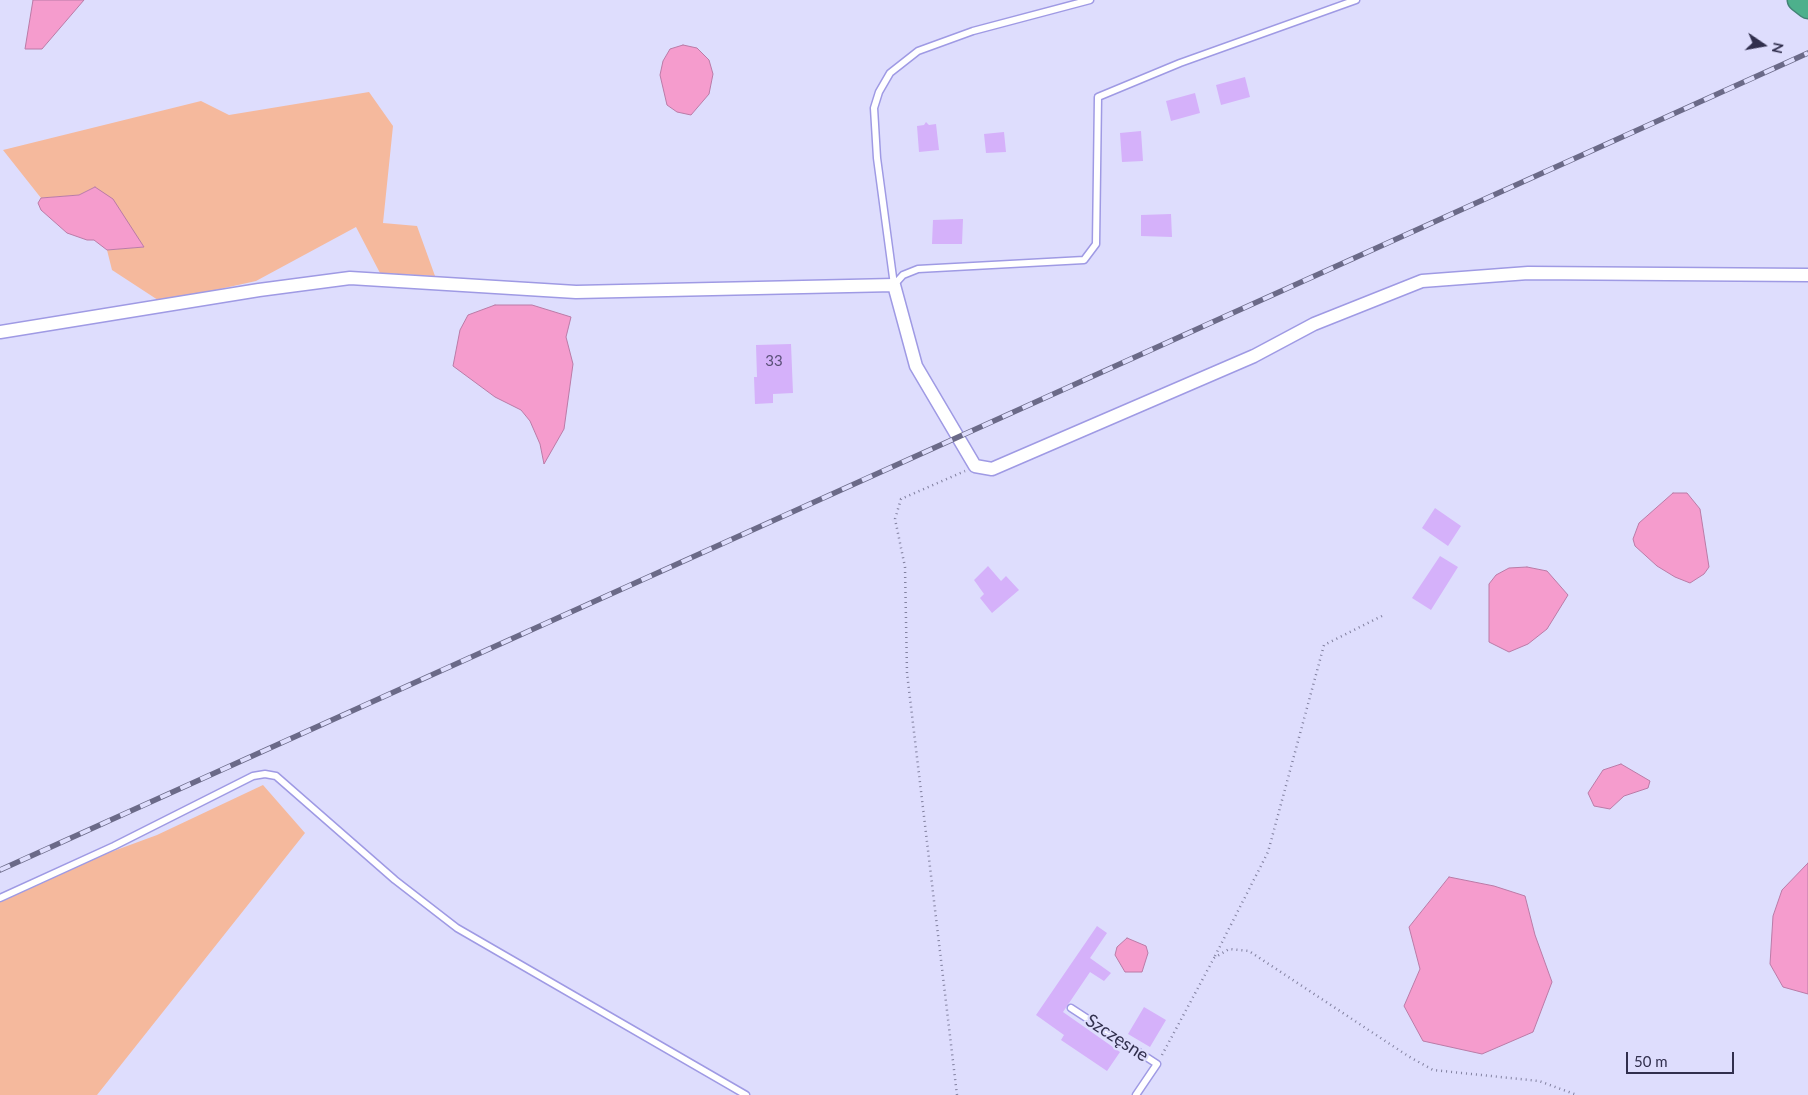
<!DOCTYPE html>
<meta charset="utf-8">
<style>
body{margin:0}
#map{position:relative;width:1808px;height:1095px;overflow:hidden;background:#deddfd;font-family:Lato,sans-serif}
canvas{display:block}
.north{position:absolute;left:1738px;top:20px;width:50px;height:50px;-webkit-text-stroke:4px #deddfd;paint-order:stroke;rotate:102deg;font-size:14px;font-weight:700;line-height:20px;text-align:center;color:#312f4d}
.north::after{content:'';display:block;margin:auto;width:18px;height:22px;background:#312f4d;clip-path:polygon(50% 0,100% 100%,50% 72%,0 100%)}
.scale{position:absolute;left:1626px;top:1052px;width:108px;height:22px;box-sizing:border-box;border:2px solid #312f4d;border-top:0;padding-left:6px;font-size:15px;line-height:18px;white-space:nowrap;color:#312f4d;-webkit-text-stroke:4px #deddfd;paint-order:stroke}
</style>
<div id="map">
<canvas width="1808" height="1095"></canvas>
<div class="north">N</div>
<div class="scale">50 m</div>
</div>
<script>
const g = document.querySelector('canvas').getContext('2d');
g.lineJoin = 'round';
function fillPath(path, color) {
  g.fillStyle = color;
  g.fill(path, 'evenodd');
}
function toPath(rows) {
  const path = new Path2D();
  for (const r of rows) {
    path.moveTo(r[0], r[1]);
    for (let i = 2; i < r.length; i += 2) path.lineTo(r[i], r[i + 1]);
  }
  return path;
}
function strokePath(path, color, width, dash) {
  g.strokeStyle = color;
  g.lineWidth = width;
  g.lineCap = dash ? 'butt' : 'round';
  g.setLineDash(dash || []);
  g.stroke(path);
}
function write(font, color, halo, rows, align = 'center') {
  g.font = font + ' Lato,sans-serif';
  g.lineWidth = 4.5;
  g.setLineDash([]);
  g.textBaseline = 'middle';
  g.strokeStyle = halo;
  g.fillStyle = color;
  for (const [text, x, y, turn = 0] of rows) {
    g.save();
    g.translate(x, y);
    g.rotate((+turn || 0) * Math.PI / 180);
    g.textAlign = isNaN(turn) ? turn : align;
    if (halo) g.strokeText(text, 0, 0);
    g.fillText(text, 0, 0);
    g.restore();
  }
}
fillPath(toPath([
 [369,92,393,126,383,223,417,226,435,276,380,273,356,227,256,281,161,302,112,270,107,250,144,247,95,187,79,195,41,198,3,150,201,101,229,115],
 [263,785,305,833,97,1095,0,1095,0,895,51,874,157,835]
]), '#f5b99d');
const water = toPath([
 [33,0,84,0,42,49,25,49,33,0],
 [683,45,697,48,709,60,713,74,709,94,691,115,677,112,667,105,660,75,663,61,670,49,683,45],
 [95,187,113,199,144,247,107,250,94,240,87,240,67,233,41,210,38,203,41,198,79,195,95,187],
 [495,305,532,305,571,317,566,337,573,364,564,429,544,464,540,444,530,421,521,410,495,397,453,366,460,330,468,315,495,305],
 [1673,493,1687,493,1700,509,1709,567,1704,574,1690,583,1675,577,1657,566,1635,546,1633,539,1639,523,1673,493],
 [1527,567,1547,571,1568,595,1547,629,1528,644,1509,652,1489,642,1489,584,1496,575,1509,568,1527,567],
 [1621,764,1650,781,1648,788,1624,796,1610,809,1594,806,1588,793,1603,770,1621,764],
 [1808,863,1808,994,1783,987,1770,964,1773,916,1782,890,1808,863],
 [1449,877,1494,886,1525,896,1535,935,1552,982,1533,1032,1482,1054,1423,1041,1404,1006,1420,969,1409,927,1449,877],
 [1127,938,1146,946,1148,953,1142,972,1125,972,1115,955,1117,947,1127,938]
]);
fillPath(water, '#f59ccd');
strokePath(water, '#ba7ba7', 1);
fillPath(toPath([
 [1245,77,1250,97,1221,105,1216,85],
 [1195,93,1200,113,1171,121,1166,101],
 [926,122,929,125,936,124,939,150,919,152,917,126,924,125],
 [1141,131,1143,161,1122,162,1120,133],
 [1004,132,1006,152,986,153,984,134],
 [1171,214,1172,237,1141,236,1141,215],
 [963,219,962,244,932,244,933,220],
 [791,344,793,393,773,394,773,403,755,404,754,377,757,377,756,345],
 [1435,508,1461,526,1448,546,1422,528],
 [1440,556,1458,567,1431,610,1412,598],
 [988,566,1001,581,1006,576,1019,590,992,613,980,598,984,594,974,580],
 [1097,926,1107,933,1090,958,1111,973,1104,981,1090,972,1063,1012,1120,1052,1107,1071,1061,1040,1064,1035,1036,1015],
 [1144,1007,1166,1020,1150,1047,1128,1034]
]), '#d5b1fa');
const lane = toPath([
 [894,285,903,275,918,269,1084,260,1096,244,1098,97,1180,63,1356,0],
 [894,285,877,158,874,108,879,92,890,73,918,51,973,31,1090,0],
 [0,898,114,846,253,776,265,774,276,776,395,880,457,928,746,1095],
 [1071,1008,1157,1064,1136,1095]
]);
const street = toPath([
 [0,332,259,290,350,278,576,292,894,285,916,366,975,466,992,469,1254,356,1314,324,1422,281,1528,273,1808,275]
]);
const highway = toPath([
 [1799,0,1808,7]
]);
strokePath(lane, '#9f9ae4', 9);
strokePath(street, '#9f9ae4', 15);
strokePath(highway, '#438376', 25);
strokePath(toPath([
 [1215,956,1268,852,1324,645,1382,616],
 [1162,1055,1214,958,1229,949,1249,951,1408,1056,1433,1070,1539,1081,1577,1095],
 [957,1095,907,673,905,567,895,519,901,499,965,471]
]), '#8281a0', 2.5, [1, 4]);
strokePath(lane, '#fff', 6);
strokePath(street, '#fff', 12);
strokePath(highway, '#4db08c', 22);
const rail = toPath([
 [0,870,1808,53]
]);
strokePath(rail, '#6b6a88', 5.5);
strokePath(rail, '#deddfd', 4, [11]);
write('15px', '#5a5078', null, [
 ["33",774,361]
]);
write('18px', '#312f4d', '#deddfd', [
 ["Szczęsne",1117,1038,33]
]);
</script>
